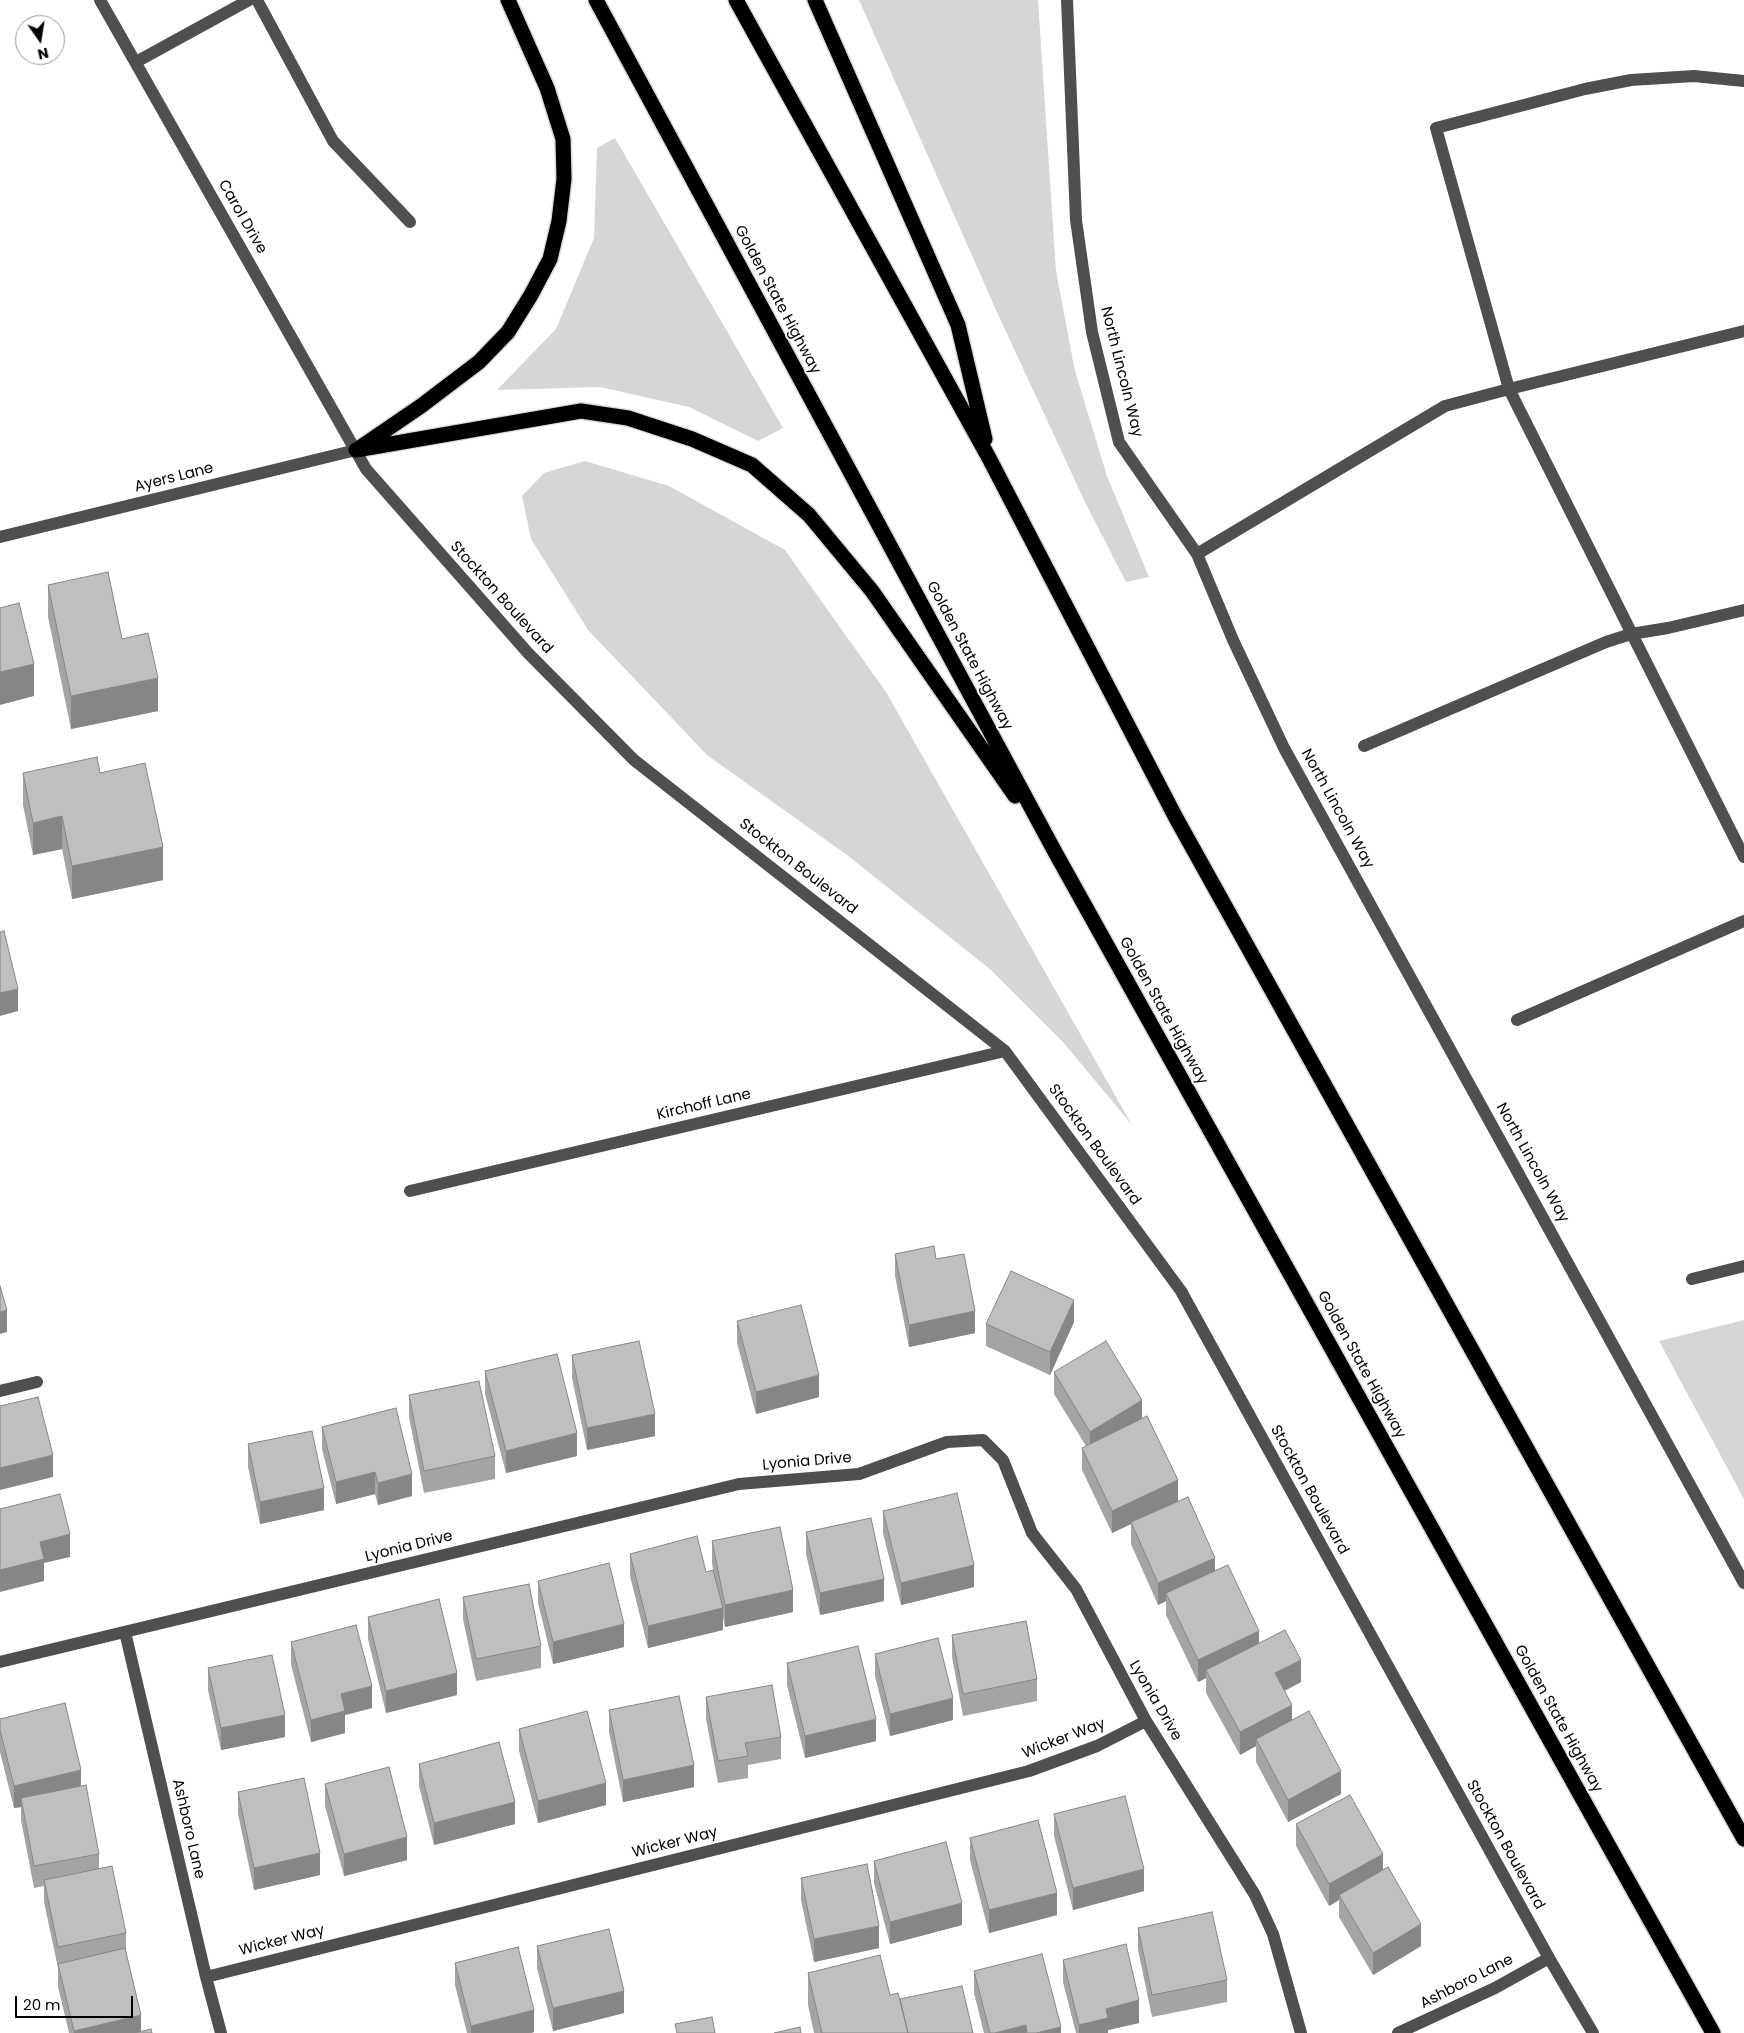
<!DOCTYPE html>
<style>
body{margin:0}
#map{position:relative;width:1744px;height:2033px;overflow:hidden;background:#fff;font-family:Poppins,sans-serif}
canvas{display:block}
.north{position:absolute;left:15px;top:15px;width:50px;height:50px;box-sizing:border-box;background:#fff;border:1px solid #999;border-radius:50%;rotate:167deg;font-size:14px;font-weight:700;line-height:20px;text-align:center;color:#000}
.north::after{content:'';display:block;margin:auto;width:18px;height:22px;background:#000;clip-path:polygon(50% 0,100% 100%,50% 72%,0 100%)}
.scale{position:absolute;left:15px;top:1996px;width:118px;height:22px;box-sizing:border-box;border:2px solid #000;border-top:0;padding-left:6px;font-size:15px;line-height:18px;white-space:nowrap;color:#000;-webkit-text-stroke:4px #fff;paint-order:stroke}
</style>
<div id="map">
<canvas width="1744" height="2033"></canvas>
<div class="north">N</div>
<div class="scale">20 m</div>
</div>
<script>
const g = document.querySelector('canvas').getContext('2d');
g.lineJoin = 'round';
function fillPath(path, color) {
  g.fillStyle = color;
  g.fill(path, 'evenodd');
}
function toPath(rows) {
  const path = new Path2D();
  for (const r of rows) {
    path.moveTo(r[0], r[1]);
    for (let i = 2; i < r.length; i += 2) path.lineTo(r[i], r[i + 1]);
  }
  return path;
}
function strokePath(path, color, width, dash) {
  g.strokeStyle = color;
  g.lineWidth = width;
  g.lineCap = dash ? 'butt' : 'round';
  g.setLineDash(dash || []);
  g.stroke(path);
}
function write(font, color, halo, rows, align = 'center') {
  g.font = font + ' Poppins,sans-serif';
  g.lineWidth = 4;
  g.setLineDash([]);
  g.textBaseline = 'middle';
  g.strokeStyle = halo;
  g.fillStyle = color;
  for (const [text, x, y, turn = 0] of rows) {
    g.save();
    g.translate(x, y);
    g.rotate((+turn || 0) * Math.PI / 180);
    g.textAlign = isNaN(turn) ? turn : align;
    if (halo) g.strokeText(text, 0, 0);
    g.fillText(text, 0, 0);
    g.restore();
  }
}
fillPath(toPath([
 [859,0,1038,0,1056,271,1075,371,1107,476,1149,577,1126,582,1084,500,996,310],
 [615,138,783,428,758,441,689,407,600,387,497,390,556,329,594,238,597,148],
 [585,461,669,486,785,550,886,692,1132,1125,1063,1042,991,970,847,855,707,755,588,630,531,539,522,496,544,473],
 [1744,1320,1744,1499,1659,1341]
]), '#d6d6d6');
const highway = toPath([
 [596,0,1055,852,1713,2033],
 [736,0,989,458,1176,818,1744,1839],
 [815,0,958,325,985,439],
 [361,447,421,406,479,362,508,332,531,295,550,259,559,221,564,179,563,139,547,88,508,0],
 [356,450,581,411,628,418,692,439,752,465,809,515,872,591,1015,796]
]);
strokePath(highway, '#dbdbdb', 18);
strokePath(toPath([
 [100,0,366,469,528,653,634,760,1005,1051,1181,1291,1549,1958,1593,2033],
 [257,0,333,141,410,222],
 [1067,0,1076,220,1092,332,1119,442,1197,554,1233,640,1284,748,1744,1583],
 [136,62,249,0],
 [1744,81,1694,76,1631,80,1585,89,1436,128,1509,389,1744,857],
 [0,537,356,450],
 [1197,554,1445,406,1509,389,1744,331],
 [1364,746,1606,642,1631,634,1668,628,1744,610],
 [1517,1020,1744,921],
 [410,1191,1005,1051],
 [1692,1279,1744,1266],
 [0,1391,37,1382],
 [125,1632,206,1977,221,2033],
 [0,1662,739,1484,859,1474,947,1442,983,1440,1003,1460,1032,1533,1076,1589,1146,1721,1255,1895,1273,1934,1301,2033],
 [206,1977,1029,1771,1097,1746,1146,1721],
 [1398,2033,1495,1988,1549,1958]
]), '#4f4f4f', 12);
strokePath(highway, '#000', 15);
fillPath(toPath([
 [48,585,122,639,158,711,71,729,48,617],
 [23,773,100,773,163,880,72,899,62,849,33,855,23,805],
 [895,1254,936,1259,975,1333,909,1347,895,1276],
 [737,1321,819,1397,756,1414,737,1343],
 [1074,1322,1050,1375,986,1346,986,1324],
 [572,1355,655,1436,587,1450,572,1378],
 [485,1371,577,1456,506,1473,485,1394],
 [1054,1372,1142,1419,1178,1501,1215,1571,1259,1643,1301,1682,1285,1691,1292,1720,1341,1794,1288,1822,1256,1762,1256,1746,1240,1755,1206,1693,1206,1678,1198,1682,1166,1615,1166,1601,1158,1605,1131,1544,1131,1524,1112,1533,1082,1470,1082,1448,1086,1446,1054,1394],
 [409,1395,495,1456,495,1479,424,1493,409,1417],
 [322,1427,412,1496,378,1505,375,1494,336,1504,322,1449],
 [248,1444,324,1510,260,1524,248,1467],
 [883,1511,974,1587,901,1605,883,1533],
 [806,1532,884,1601,820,1615,806,1554],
 [712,1541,793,1612,725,1627,723,1617,723,1630,648,1648,630,1576,630,1554,706,1572,713,1570,712,1563],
 [538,1581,624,1647,553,1664,538,1603],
 [463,1597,541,1646,541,1668,476,1681,463,1619],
 [368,1617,457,1695,386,1713,368,1639],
 [952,1635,1037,1679,1037,1701,963,1716,952,1657],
 [291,1642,372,1708,345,1715,345,1733,311,1742,291,1665],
 [875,1654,953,1720,890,1736,875,1676],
 [787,1663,876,1741,805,1758,787,1685],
 [208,1668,285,1737,221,1750,208,1690],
 [706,1697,781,1737,781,1759,748,1765,748,1778,718,1783,706,1719],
 [609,1710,694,1787,623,1802,609,1732],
 [0,1719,81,1786,99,1854,99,1869,126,1933,126,1952,141,2031,152,2033,69,2033,58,1987,58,1968,44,1902,44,1886,34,1888,21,1820,21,1807,14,1808,0,1752],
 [519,1729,606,1805,538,1823,519,1751],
 [419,1764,515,1824,434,1845,419,1786],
 [325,1784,407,1860,344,1876,325,1806],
 [238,1792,320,1875,254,1890,238,1814],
 [1054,1814,1144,1891,1073,1910,1054,1836],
 [1296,1824,1383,1870,1421,1946,1373,1975,1339,1917,1339,1900,1329,1906,1296,1846],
 [970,1838,1057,1915,989,1933,970,1860],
 [874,1861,962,1925,890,1944,874,1883],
 [801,1878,879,1948,814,1962,801,1900],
 [1138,1928,1227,1980,1227,2002,1152,2017,1138,1950],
 [537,1946,624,2013,553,2031,537,1968],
 [1063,1960,1139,2023,1108,2030,1108,2033,1076,2033,1063,1982],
 [455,1963,534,2032,531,2033,467,2033,455,1985],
 [974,1971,1061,2033,984,2033,974,1993],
 [808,1973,890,1995,900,2003,900,1999,973,2033,814,2033,808,2005]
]), '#a4a4a4');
fillPath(toPath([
 [34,664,34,696,0,705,0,672],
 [158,678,158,711,71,729,71,696],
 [62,816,62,849,33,855,33,823],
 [163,847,163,880,72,899,72,866],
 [18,989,18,1011,0,1016,0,993],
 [1074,1300,1074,1322,1050,1375,1050,1352],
 [7,1310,7,1332,0,1334,0,1312],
 [975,1311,975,1333,909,1347,909,1325],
 [819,1375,819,1397,756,1414,756,1392],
 [1142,1400,1142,1422,1090,1454,1090,1432],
 [655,1414,655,1436,587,1450,587,1428],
 [577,1433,577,1456,506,1473,506,1451],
 [53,1455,53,1477,0,1490,0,1468],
 [375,1472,375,1494,336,1504,336,1482],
 [412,1474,412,1496,378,1505,378,1483],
 [1178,1480,1178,1502,1131,1522,1131,1524,1112,1533,1112,1511],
 [324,1488,324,1510,260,1524,260,1502],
 [70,1534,70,1557,44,1563,44,1581,0,1592,0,1570,40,1542],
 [1215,1558,1215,1581,1166,1593,1166,1601,1158,1605,1158,1583],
 [974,1565,974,1587,901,1605,901,1583],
 [884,1579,884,1601,820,1615,820,1593],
 [793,1590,793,1612,725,1627,725,1605],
 [723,1608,723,1630,648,1648,648,1626],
 [624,1624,624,1647,553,1664,553,1642],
 [1259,1631,1259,1654,1206,1670,1206,1678,1198,1682,1198,1660],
 [1301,1660,1301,1682,1275,1695,1275,1673],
 [457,1673,457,1695,386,1713,386,1691],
 [372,1686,372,1708,345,1715,345,1733,311,1742,311,1720,341,1694],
 [953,1698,953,1720,890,1736,890,1714],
 [1292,1705,1292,1727,1256,1739,1256,1746,1240,1755,1240,1732],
 [285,1715,285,1737,221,1750,221,1728],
 [876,1719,876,1741,805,1758,805,1736],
 [694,1765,694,1787,623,1802,623,1780],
 [81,1770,81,1792,21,1798,21,1807,14,1808,14,1786],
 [1341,1771,1341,1794,1288,1822,1288,1800],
 [606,1783,606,1805,538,1823,538,1801],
 [515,1802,515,1824,434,1845,434,1823],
 [407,1837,407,1860,344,1876,344,1854],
 [320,1853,320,1875,254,1890,254,1868],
 [1383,1854,1383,1876,1339,1895,1339,1900,1329,1906,1329,1884],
 [1144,1869,1144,1891,1073,1910,1073,1888],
 [1057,1893,1057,1915,989,1933,989,1910],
 [962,1903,962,1925,890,1944,890,1922],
 [1421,1924,1421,1946,1373,1975,1373,1953],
 [879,1926,879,1948,814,1962,814,1939],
 [624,1991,624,2013,553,2031,553,2008],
 [1139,2000,1139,2023,1108,2030,1108,2033,1079,2033,1079,2025,1106,2009],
 [534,2010,534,2032,531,2033,471,2033,471,2026],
 [141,2015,141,2033,74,2033,74,2031],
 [1026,2025,1026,2033,995,2033],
 [1061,2027,1061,2033,1036,2033]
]), '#868686');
const building = toPath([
 [108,572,122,639,148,633,158,678,71,696,48,585,108,572],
 [19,603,34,664,0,672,0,608,19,603],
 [97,757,100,773,145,763,163,847,72,866,62,816,33,823,23,773,97,757],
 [4,931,18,989,0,993,0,932,4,931],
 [934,1246,936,1259,964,1254,975,1311,909,1325,895,1254,934,1246],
 [1011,1271,1074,1300,1050,1352,986,1324,1011,1271],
 [0,1286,7,1310,0,1312,0,1286],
 [801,1305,819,1375,756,1392,737,1321,801,1305],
 [639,1341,655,1414,587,1428,572,1355,639,1341],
 [1106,1341,1142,1400,1090,1432,1054,1372,1106,1341],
 [557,1354,577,1433,506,1451,485,1371,557,1354],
 [479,1381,495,1456,424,1471,409,1395,479,1381],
 [38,1397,53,1455,0,1468,0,1406,38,1397],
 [396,1408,412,1474,378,1483,375,1472,336,1482,322,1427,396,1408],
 [1147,1416,1178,1480,1112,1511,1082,1448,1147,1416],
 [312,1431,324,1488,260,1502,248,1444,312,1431],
 [957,1493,974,1565,901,1583,883,1511,957,1493],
 [60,1494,70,1534,40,1542,44,1559,0,1570,0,1509,60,1494],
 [1188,1497,1215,1558,1158,1583,1131,1522,1188,1497],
 [871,1518,884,1579,820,1593,806,1532,871,1518],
 [780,1527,793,1590,725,1605,712,1541,780,1527],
 [697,1536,706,1572,713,1570,723,1608,648,1626,630,1554,697,1536],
 [609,1563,624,1624,553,1642,538,1581,609,1563],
 [1228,1565,1259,1631,1198,1660,1166,1593,1228,1565],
 [529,1584,541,1646,476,1659,463,1597,529,1584],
 [439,1599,457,1673,386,1691,368,1617,439,1599],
 [1026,1621,1037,1679,963,1694,952,1635,1026,1621],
 [356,1625,372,1686,341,1694,345,1711,311,1720,291,1642,356,1625],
 [1285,1630,1301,1660,1275,1673,1292,1705,1240,1732,1206,1670,1285,1630],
 [938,1638,953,1698,890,1714,875,1654,938,1638],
 [858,1646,876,1719,805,1736,787,1663,858,1646],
 [272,1655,285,1715,221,1728,208,1668,272,1655],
 [772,1685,781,1737,745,1743,748,1756,718,1761,706,1697,772,1685],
 [679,1696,694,1765,623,1780,609,1710,679,1696],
 [65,1703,81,1770,14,1786,0,1730,0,1719,65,1703],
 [587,1711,606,1783,538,1801,519,1729,587,1711],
 [1309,1711,1341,1771,1288,1800,1256,1739,1309,1711],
 [499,1742,515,1802,434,1823,419,1764,499,1742],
 [389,1767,407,1837,344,1854,325,1784,389,1767],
 [304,1778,320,1853,254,1868,238,1792,304,1778],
 [86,1785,99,1854,34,1866,21,1798,86,1785],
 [1350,1795,1383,1854,1329,1884,1296,1824,1350,1795],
 [1125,1796,1144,1869,1073,1888,1054,1814,1125,1796],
 [1038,1820,1057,1893,989,1910,970,1838,1038,1820],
 [946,1842,962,1903,890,1922,874,1861,946,1842],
 [867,1864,879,1926,814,1939,801,1878,867,1864],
 [112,1866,126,1933,58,1947,44,1880,112,1866],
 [1388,1867,1421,1924,1373,1953,1339,1895,1388,1867],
 [1212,1912,1227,1980,1152,1995,1138,1928,1212,1912],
 [609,1929,624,1991,553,2008,537,1946,609,1929],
 [1126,1944,1139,2000,1106,2009,1108,2018,1079,2025,1063,1960,1126,1944],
 [518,1947,534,2010,471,2026,455,1963,518,1947],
 [125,1948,141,2015,74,2031,58,1964,125,1948],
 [1042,1954,1061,2027,1036,2033,1027,2033,1026,2025,995,2033,990,2033,974,1971,1042,1954],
 [880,1955,890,1995,898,1993,908,2033,822,2033,808,1973,880,1955],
 [962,1986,973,2033,908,2033,900,1999,962,1986],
 [712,2017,715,2033,677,2033,675,2024,712,2017],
 [800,2027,801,2033,774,2033,800,2027],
 [151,2029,152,2033,134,2033,151,2029]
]);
fillPath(building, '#bfbfbf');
strokePath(building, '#868686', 1);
write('15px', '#000', '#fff', [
 ["Carol Drive",242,217,60],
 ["Golden State Highway",777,300,62],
 ["North Lincoln Way",1121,372,76],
 ["Ayers Lane",174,478,-14],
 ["Stockton Boulevard",501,598,48],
 ["Golden State Highway",969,656,62],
 ["North Lincoln Way",1337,809,61],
 ["Stockton Boulevard",798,867,38],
 ["Golden State Highway",1163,1011,61],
 ["Kirchoff Lane",704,1105,-13],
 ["Stockton Boulevard",1094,1145,54],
 ["North Lincoln Way",1532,1163,61],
 ["Golden State Highway",1361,1365,61],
 ["Lyonia Drive",807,1462,-5],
 ["Stockton Boulevard",1309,1490,61],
 ["Lyonia Drive",409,1547,-14],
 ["Lyonia Drive",1155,1701,60],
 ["Golden State Highway",1558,1719,61],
 ["Wicker Way",1064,1739,-21],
 ["Ashboro Lane",188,1829,77],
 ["Wicker Way",675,1843,-14],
 ["Stockton Boulevard",1505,1845,61],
 ["Wicker Way",282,1941,-14],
 ["Ashboro Lane",1467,1982,-27]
]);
</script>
